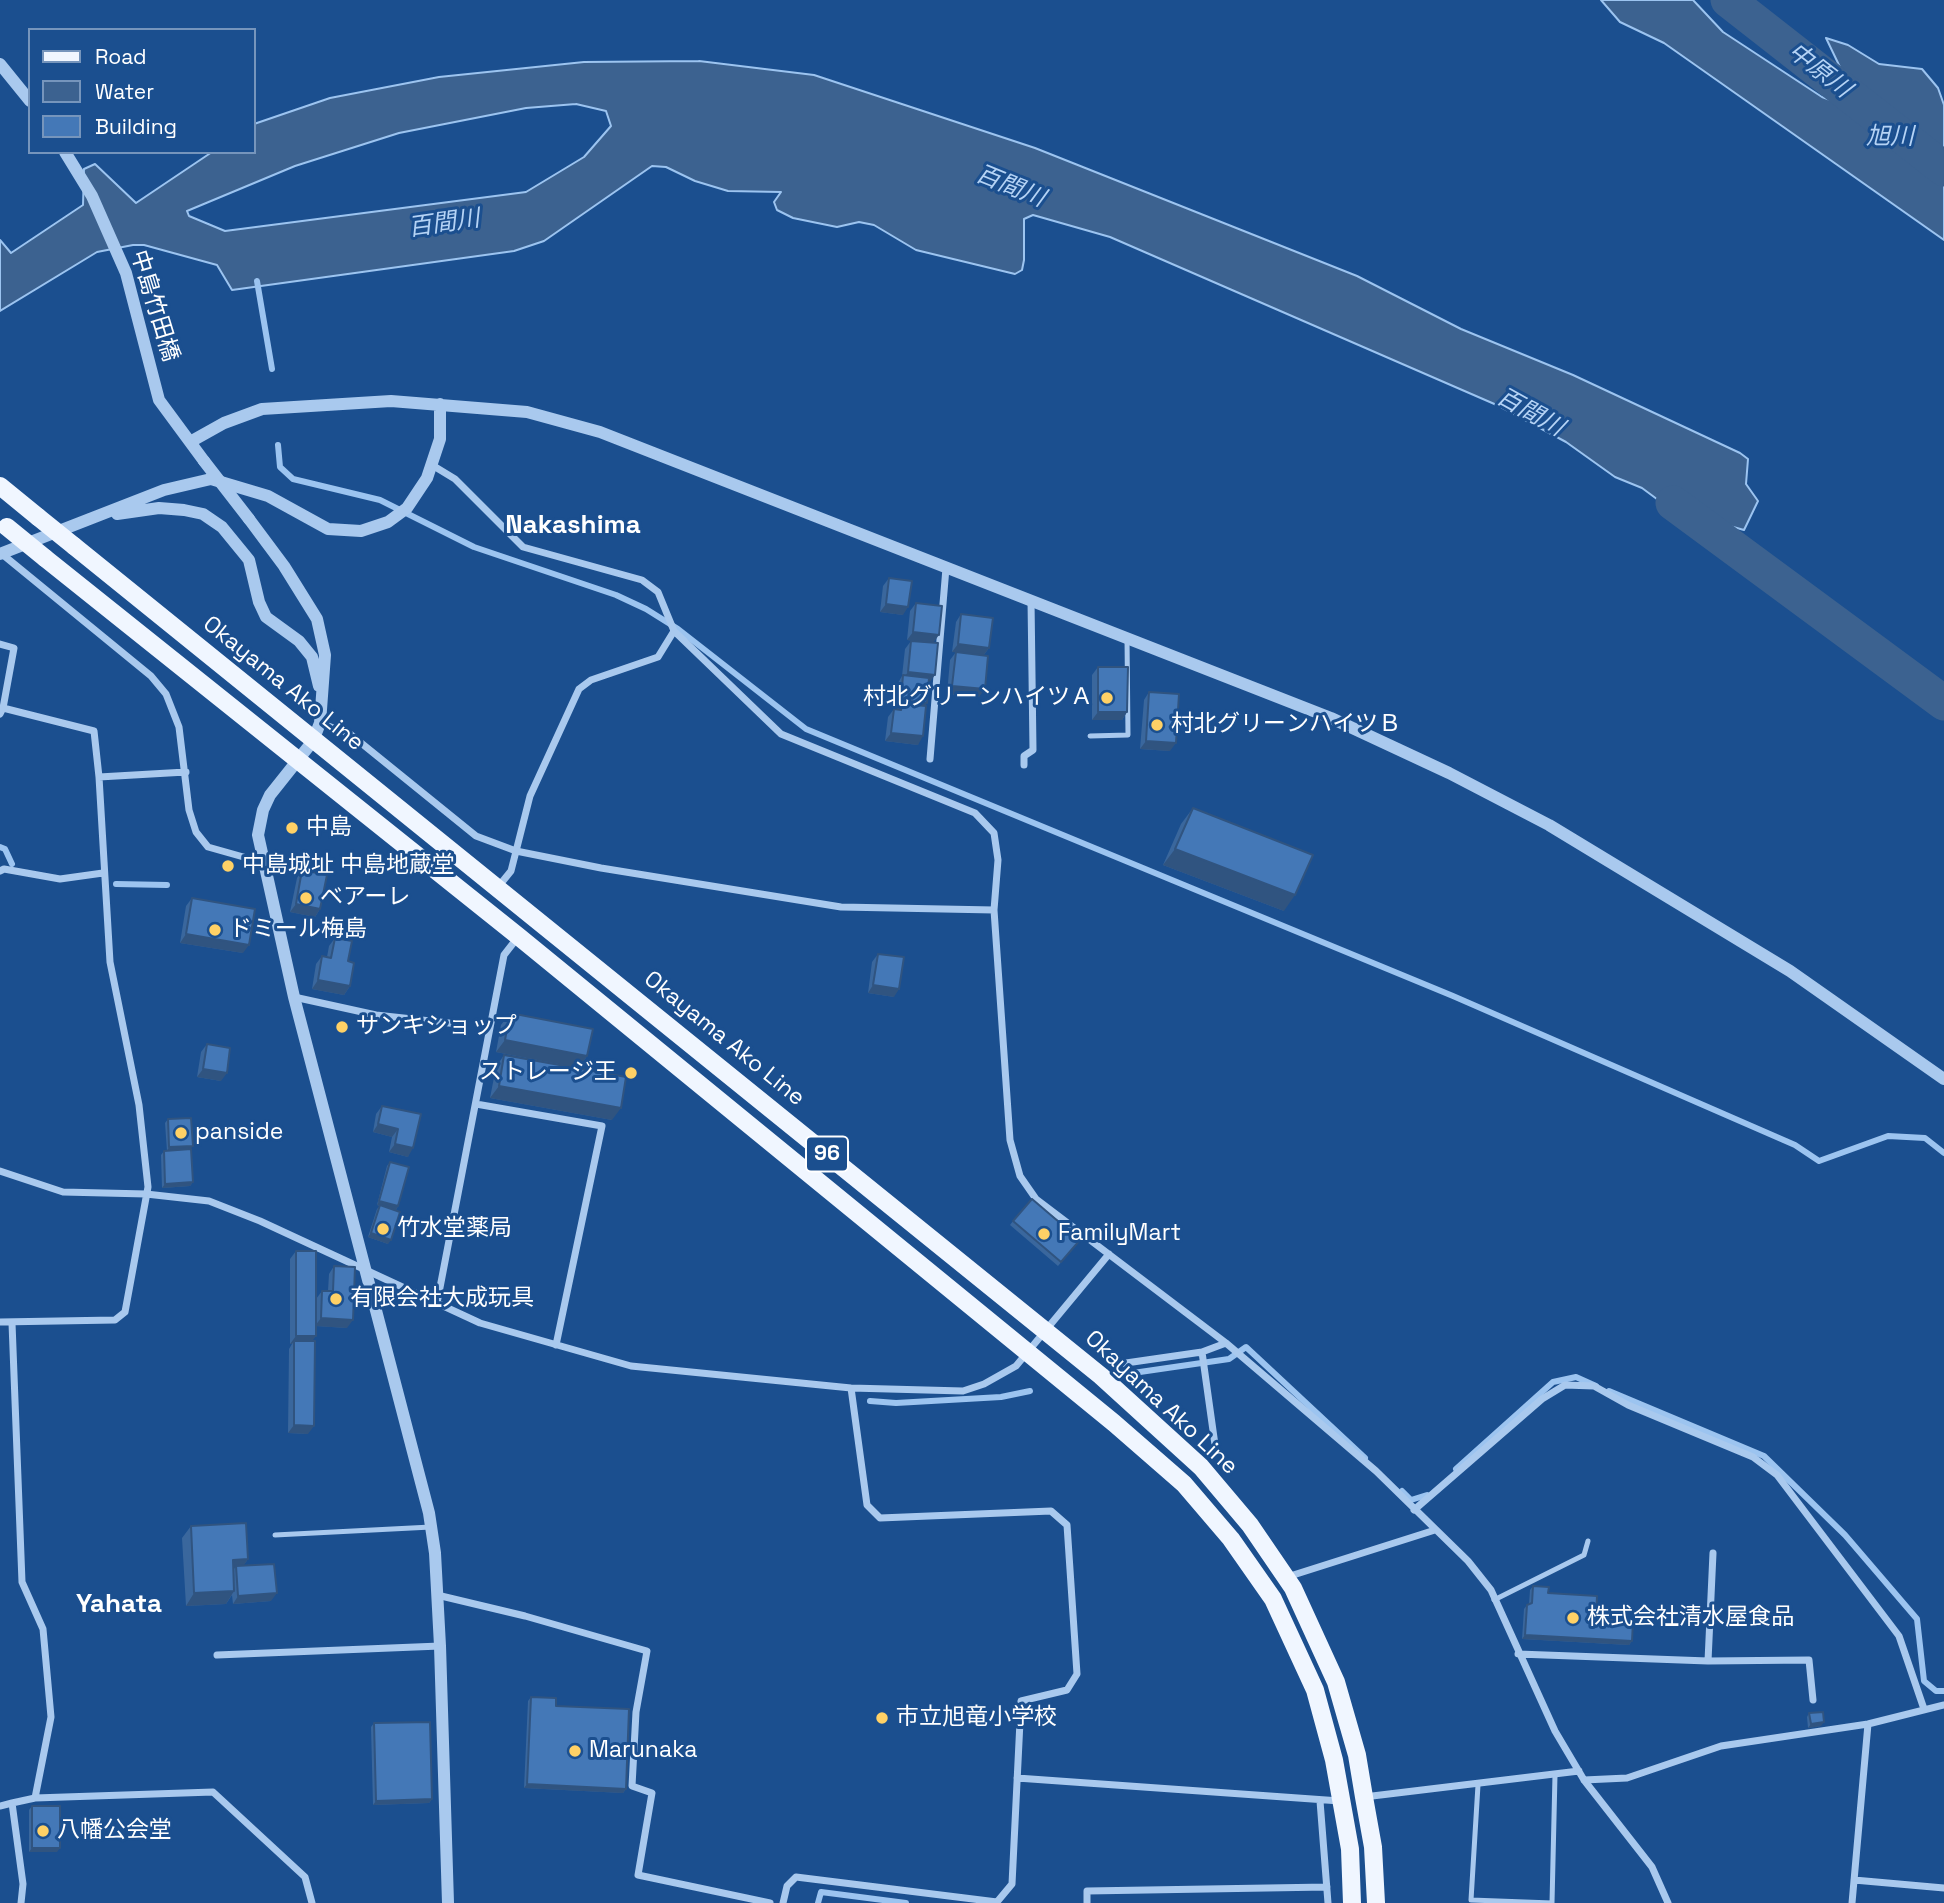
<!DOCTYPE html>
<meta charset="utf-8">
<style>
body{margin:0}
#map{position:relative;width:1944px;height:1903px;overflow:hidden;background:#1b4f8f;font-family:"Space Grotesk",sans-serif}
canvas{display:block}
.legend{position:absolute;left:28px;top:28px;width:228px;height:126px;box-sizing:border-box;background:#1b4f8f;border:2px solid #7695bc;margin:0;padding:9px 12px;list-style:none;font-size:21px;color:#fff}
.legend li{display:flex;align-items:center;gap:14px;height:35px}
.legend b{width:35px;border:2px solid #7695bc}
</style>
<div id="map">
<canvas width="1944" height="1903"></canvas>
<ul class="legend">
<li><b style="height:9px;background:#f0f6ff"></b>Road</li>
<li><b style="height:19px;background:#3c6290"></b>Water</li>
<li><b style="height:19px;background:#4478b7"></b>Building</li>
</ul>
</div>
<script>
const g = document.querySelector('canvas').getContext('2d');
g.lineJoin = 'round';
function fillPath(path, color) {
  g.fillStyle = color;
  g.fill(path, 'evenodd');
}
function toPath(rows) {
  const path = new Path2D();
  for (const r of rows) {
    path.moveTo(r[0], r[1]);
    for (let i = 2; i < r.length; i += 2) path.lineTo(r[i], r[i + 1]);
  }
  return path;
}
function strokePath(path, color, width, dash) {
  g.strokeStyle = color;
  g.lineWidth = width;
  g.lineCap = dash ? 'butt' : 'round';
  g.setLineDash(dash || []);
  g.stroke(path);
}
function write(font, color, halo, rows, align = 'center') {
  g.font = font + ' "Space Grotesk","Noto Sans JP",sans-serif';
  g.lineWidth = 6;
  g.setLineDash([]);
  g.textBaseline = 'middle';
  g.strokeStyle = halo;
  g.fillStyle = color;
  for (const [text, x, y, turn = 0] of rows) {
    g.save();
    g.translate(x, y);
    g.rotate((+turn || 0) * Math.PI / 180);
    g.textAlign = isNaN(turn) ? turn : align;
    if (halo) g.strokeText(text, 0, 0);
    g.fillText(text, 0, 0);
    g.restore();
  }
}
const water = toPath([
 [1601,0,1693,0,1723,32,1822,97,1844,105,1850,101,1851,90,1826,38,1848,45,1879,64,1922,69,1938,88,1944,105,1944,240,1664,43,1620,22,1601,0],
 [699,61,814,75,1035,148,1357,276,1461,329,1573,375,1740,453,1748,459,1746,484,1758,501,1744,530,1719,523,1704,534,1642,488,1615,477,1566,442,1499,406,1110,237,1033,215,1024,219,1024,260,1022,270,1015,274,916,250,874,225,859,222,837,227,793,218,777,210,774,202,781,192,728,191,695,181,666,167,652,166,544,241,514,251,232,290,217,265,144,245,133,245,97,252,0,311,0,240,11,253,83,205,84,169,95,164,136,203,212,152,254,152,254,124,330,98,439,77,584,62,699,61],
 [576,104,606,111,611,126,584,157,526,192,225,231,189,216,187,211,295,166,399,133,526,108,576,104]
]);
fillPath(water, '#3c6290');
strokePath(water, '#9cc4f0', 2);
strokePath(toPath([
 [257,281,272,369],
 [278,445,280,467,293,479,380,500,474,547,616,595,646,609,678,629,806,729,1453,996,1795,1145,1819,1161,1888,1136,1925,1138,1944,1153],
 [0,847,5,849,12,864],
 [116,884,167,885],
 [1133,1373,1229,1359,1246,1347,1365,1458],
 [1609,1391,1764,1456,1845,1535,1917,1619,1924,1681,1936,1691,1944,1691],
 [870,1401,896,1403,1001,1397,1030,1391],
 [1456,1469,1553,1382,1576,1377,1596,1386],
 [1402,1491,1411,1500,1427,1495],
 [818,1903,821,1892,906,1903]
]), '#9cc4f0', 6);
strokePath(toPath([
 [1728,0,1944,169],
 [1673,503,1944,703]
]), '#3c6290', 35);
strokePath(toPath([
 [1090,736,1128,735,1127,638],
 [275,1535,431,1527],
 [1494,1600,1584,1555,1588,1541],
 [1471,1900,1552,1903,1555,1775],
 [1471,1900,1478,1785]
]), '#a9c9ee', 5);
strokePath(toPath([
 [432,465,455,479,523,547,642,580,658,592,674,631,781,734,975,813,994,833,998,860,994,910,1010,1140,1020,1176,1036,1199,1226,1343,1376,1471,1468,1561,1491,1590,1555,1731,1584,1780,1652,1867,1668,1903],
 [2,554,151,676,166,694,179,727,189,810,196,832,208,847,247,858,261,858],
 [0,644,14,648,3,708],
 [0,714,3,708,94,731,99,777],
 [320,723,350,734,476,836,516,851,601,868,841,907,994,910],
 [930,759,946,568],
 [1024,765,1024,756,1033,750,1031,600],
 [0,871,4,869,60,879,103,873],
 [498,887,511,871,530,796,579,689,591,680,658,657,674,631],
 [294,997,376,1015,458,1024],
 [476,1104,602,1126,556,1345],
 [0,1171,63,1192,146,1194,209,1201,260,1221,480,1323,631,1366,851,1388,963,1391,984,1384,1016,1366,1109,1254],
 [437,1303,504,955,518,937],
 [0,1322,115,1320,125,1312,148,1187,139,1105,110,962,99,777,186,772],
 [12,1323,22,1582,43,1629,51,1717,35,1798],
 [1202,1352,1216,1452],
 [1119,1364,1202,1352,1226,1343],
 [1414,1510,1542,1399,1565,1385,1594,1386,1628,1405,1753,1457,1777,1475,1899,1636,1924,1709],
 [1287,1577,1435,1530],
 [437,1595,525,1616,647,1651,636,1712,632,1786,652,1793,638,1875,770,1903],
 [1518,1654,1708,1661,1713,1553],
 [217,1655,440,1646],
 [1708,1661,1809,1660,1813,1700],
 [1017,1778,1340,1801],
 [1584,1780,1627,1778,1721,1746,1868,1724,1944,1705],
 [1364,1797,1579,1771],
 [1320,1801,1328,1903],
 [0,1806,12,1803],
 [1854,1880,1944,1888],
 [21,1903,23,1884,12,1803,35,1798,213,1792,305,1877,312,1903],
 [783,1903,787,1886,796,1877,997,1902,1012,1884,1021,1701,1067,1690,1077,1674,1067,1525,1051,1511,880,1518,867,1505,851,1388],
 [1087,1903,1087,1891,1327,1887],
 [1852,1903,1868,1724]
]), '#a9c9ee', 7);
strokePath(toPath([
 [0,64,30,101],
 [65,152,92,196,126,273,159,400,204,461],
 [190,442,224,423,262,409,391,401,527,412,600,432,1331,718,1449,773,1549,825,1790,971,1944,1079],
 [117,514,159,508,184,510,203,514,222,527,249,560,259,602,266,617,299,641,312,657,319,686],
 [249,519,284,566,317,619,325,655,320,723,313,741,270,795,263,810,258,835,294,997,429,1513,435,1553,440,1646,448,1903],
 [0,554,164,490,211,479,268,496,328,529,361,531,388,522,407,508,427,478,440,439,440,404]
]), '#a9c9ee', 12);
strokePath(toPath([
 [0,486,38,517],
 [74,546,1101,1376,1201,1467,1250,1525,1293,1588,1336,1682,1357,1755,1364,1797,1373,1847,1376,1903],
 [45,558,518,936,1114,1423,1184,1484,1231,1539,1273,1599,1315,1690,1334,1760,1350,1849,1352,1903]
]), '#f0f6ff', 18);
strokePath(toPath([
 [204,461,249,519]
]), '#a9c9ee', 12);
strokePath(toPath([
 [38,517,74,546],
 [7,527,45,558]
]), '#f0f6ff', 18);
fillPath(toPath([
 [889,578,903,615,880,612,883,586],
 [916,603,933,643,927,703,924,706,918,745,885,741,888,717,894,709,898,709,895,708,898,683,902,676,905,649,911,641,926,642,907,640,910,611],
 [961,614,989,648,983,656,979,697,947,694,950,660,956,652,952,652,956,622],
 [1098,667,1127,712,1122,720,1092,720,1092,675],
 [1149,692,1170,751,1140,749,1144,700],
 [1193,808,1284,911,1163,865,1181,824],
 [302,870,320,909,315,917,290,912,297,878],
 [192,898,243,953,180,943,186,906],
 [335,938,348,961,350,986,344,995,312,989,316,964,322,956,327,957,329,946],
 [878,954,894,997,868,993,872,962],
 [510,1013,587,1056,579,1068,612,1120,490,1098,496,1067,504,1055,577,1068,496,1052,501,1025],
 [207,1044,221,1081,197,1077,201,1052],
 [382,1106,421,1114,408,1157,389,1152,392,1137,373,1132,376,1114],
 [168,1119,190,1149,193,1182,190,1186,162,1188,161,1155,164,1151,167,1151,165,1123],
 [390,1162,398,1206,396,1210,388,1244,368,1237,377,1209,380,1206,377,1205,387,1166],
 [1013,1221,1080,1240,1058,1266,1010,1225],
 [296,1251,316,1315,316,1299,322,1291,328,1291,329,1274,334,1266,347,1328,316,1326,312,1341,308,1434,288,1433,289,1349,292,1344,290,1344,290,1259],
 [191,1526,248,1559,243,1566,271,1601,233,1604,232,1595,226,1604,186,1606,182,1538],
 [1533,1586,1596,1619,1632,1641,1629,1645,1522,1639,1524,1609,1527,1605,1529,1604,1530,1590],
 [531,1697,626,1789,623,1793,524,1788,528,1701],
 [1809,1713,1821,1726,1808,1728,1807,1717],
 [374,1723,432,1799,429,1803,373,1805,371,1727],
 [32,1806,57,1852,29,1852,29,1810]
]), '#3a679d');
fillPath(toPath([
 [886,604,908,607,903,615,880,612],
 [913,632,939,635,933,643,907,640],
 [958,644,989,648,983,656,952,652],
 [908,672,935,675,929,683,902,680],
 [952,686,985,689,979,697,947,694],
 [901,700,927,703,921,711,902,704,898,709,895,708],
 [1098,712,1127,712,1122,720,1092,720],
 [891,733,923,736,918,745,885,741],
 [1146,741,1176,743,1170,751,1140,749],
 [1175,849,1295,895,1284,911,1163,865],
 [296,904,320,909,315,917,290,912],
 [186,934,249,945,243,953,180,943],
 [318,980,350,986,344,995,312,989],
 [873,985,899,989,894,997,868,993],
 [505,1040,587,1056,579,1068,496,1052],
 [203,1069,227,1073,221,1081,197,1077],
 [499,1086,621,1108,612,1120,490,1098],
 [378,1124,398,1129,392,1137,373,1132],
 [395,1144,413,1148,408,1157,389,1152],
 [193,1146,190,1150,167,1151,169,1147],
 [193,1182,190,1186,162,1188,165,1184],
 [379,1201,398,1206,396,1210,377,1205],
 [371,1233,391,1240,388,1244,368,1237],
 [321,1318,353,1320,347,1328,315,1326],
 [296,1336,316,1336,310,1344,294,1341,292,1344,290,1344],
 [294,1425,314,1426,308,1434,288,1433],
 [248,1559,240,1571,236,1566,232,1572,233,1560],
 [234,1591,226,1604,186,1606,194,1593],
 [277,1593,271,1601,233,1604,238,1596],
 [1525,1635,1632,1641,1629,1645,1522,1639],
 [1824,1722,1821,1726,1808,1728,1811,1724],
 [527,1784,626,1789,623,1793,524,1788],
 [432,1799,429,1803,373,1805,376,1801],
 [32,1848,60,1848,57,1852,29,1852]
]), '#305480');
const building = toPath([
 [889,578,912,581,908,607,886,604,889,578],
 [916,603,942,606,939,635,913,632,916,603],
 [961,614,993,618,989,648,958,644,961,614],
 [911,641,938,643,935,675,908,672,911,641],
 [956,652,988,656,985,689,952,686,956,652],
 [1098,667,1128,667,1127,712,1098,712,1098,667],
 [903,675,929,678,927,703,901,700,903,675],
 [1149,692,1179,694,1176,743,1146,741,1149,692],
 [902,704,926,706,923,736,891,733,894,709,901,710,902,704],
 [1193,808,1313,855,1295,895,1175,849,1193,808],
 [302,870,327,875,320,909,296,904,302,870],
 [192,898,255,909,249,945,186,934,192,898],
 [335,938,352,941,348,961,354,963,350,986,318,980,322,956,331,958,335,938],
 [878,954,904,957,899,989,873,985,878,954],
 [510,1013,593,1029,587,1056,505,1040,510,1013],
 [207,1044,230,1048,227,1073,203,1069,207,1044],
 [504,1055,626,1077,621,1108,499,1086,504,1055],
 [382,1106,421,1114,413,1148,395,1144,398,1129,378,1124,382,1106],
 [191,1118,193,1146,169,1147,168,1119,191,1118],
 [191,1149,193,1182,165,1184,164,1151,191,1149],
 [390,1162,409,1167,398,1206,379,1201,390,1162],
 [1032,1199,1080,1240,1061,1262,1013,1221,1032,1199],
 [380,1205,400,1212,391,1240,371,1233,380,1205],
 [296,1251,316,1251,316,1336,296,1336,296,1251],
 [334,1266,355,1267,353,1320,321,1318,322,1291,333,1291,334,1266],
 [294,1341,315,1341,314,1426,294,1425,294,1341],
 [246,1523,248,1559,233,1560,234,1591,194,1593,191,1526,246,1523],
 [274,1564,277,1593,238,1596,236,1566,274,1564],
 [1533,1586,1549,1587,1548,1593,1597,1596,1596,1619,1633,1621,1632,1641,1525,1635,1527,1605,1532,1603,1533,1586],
 [531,1697,556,1698,556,1706,629,1709,626,1789,527,1784,531,1697],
 [1823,1712,1824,1722,1811,1724,1809,1713,1823,1712],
 [430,1722,432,1799,376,1801,374,1723,430,1722],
 [32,1806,60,1806,60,1848,32,1848,32,1806]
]);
fillPath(building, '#4478b7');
strokePath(building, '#305480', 2);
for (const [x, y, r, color] of [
 [1107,698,7,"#ffd166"],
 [1157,725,7,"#ffd166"],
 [292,828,7,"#ffd166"],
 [228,866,7,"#ffd166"],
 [306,898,7,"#ffd166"],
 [215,930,7,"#ffd166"],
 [342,1027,7,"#ffd166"],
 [631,1073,7,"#ffd166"],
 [181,1133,7,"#ffd166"],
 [383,1229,7,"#ffd166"],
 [1044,1234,7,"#ffd166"],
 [336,1299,7,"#ffd166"],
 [1573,1618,7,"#ffd166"],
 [882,1718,7,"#ffd166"],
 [575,1751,7,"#ffd166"],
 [43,1831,7,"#ffd166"]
]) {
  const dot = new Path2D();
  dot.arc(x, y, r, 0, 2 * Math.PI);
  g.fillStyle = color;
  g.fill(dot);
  strokePath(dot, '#1b4f8f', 2.5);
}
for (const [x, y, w] of [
 [827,1154,42]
]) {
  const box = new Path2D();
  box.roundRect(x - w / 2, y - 17.5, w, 35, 5);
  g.fillStyle = '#1b4f8f';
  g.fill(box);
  strokePath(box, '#fff', 2);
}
write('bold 21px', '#fff', null, [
 ["96",827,1154]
]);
write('23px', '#fff', '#1b4f8f', [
 ["中島竹田橋",154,306,73],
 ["Okayama Ako Line",283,684,39],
 ["Okayama Ako Line",724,1039,39],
 ["Okayama Ako Line",1161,1403,43]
]);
write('23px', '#fff', '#1b4f8f', [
 ["村北グリーンハイツＡ",1093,698,"right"],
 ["村北グリーンハイツＢ",1171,725],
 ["中島",306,828],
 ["中島城址 中島地蔵堂",242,866],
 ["ベアーレ",320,898],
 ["ドミール梅島",229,930],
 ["サンキショップ",356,1027],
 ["ストレージ王",617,1073,"right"],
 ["panside",195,1133],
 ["竹水堂薬局",397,1229],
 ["FamilyMart",1058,1234],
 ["有限会社大成玩具",350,1299],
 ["株式会社清水屋食品",1587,1618],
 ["市立旭竜小学校",896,1718],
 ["Marunaka",589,1751],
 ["八幡公会堂",57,1831]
], 'left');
write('italic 24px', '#b5d3f5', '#1b4f8f', [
 ["中原川",1819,71,38],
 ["旭川",1890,137],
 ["百間川",1010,187,22],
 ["百間川",444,224,-8],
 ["百間川",1530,413,29]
]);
write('bold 26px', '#fff', '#1b4f8f', [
 ["Nakashima",573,526],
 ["Yahata",119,1605]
]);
</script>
